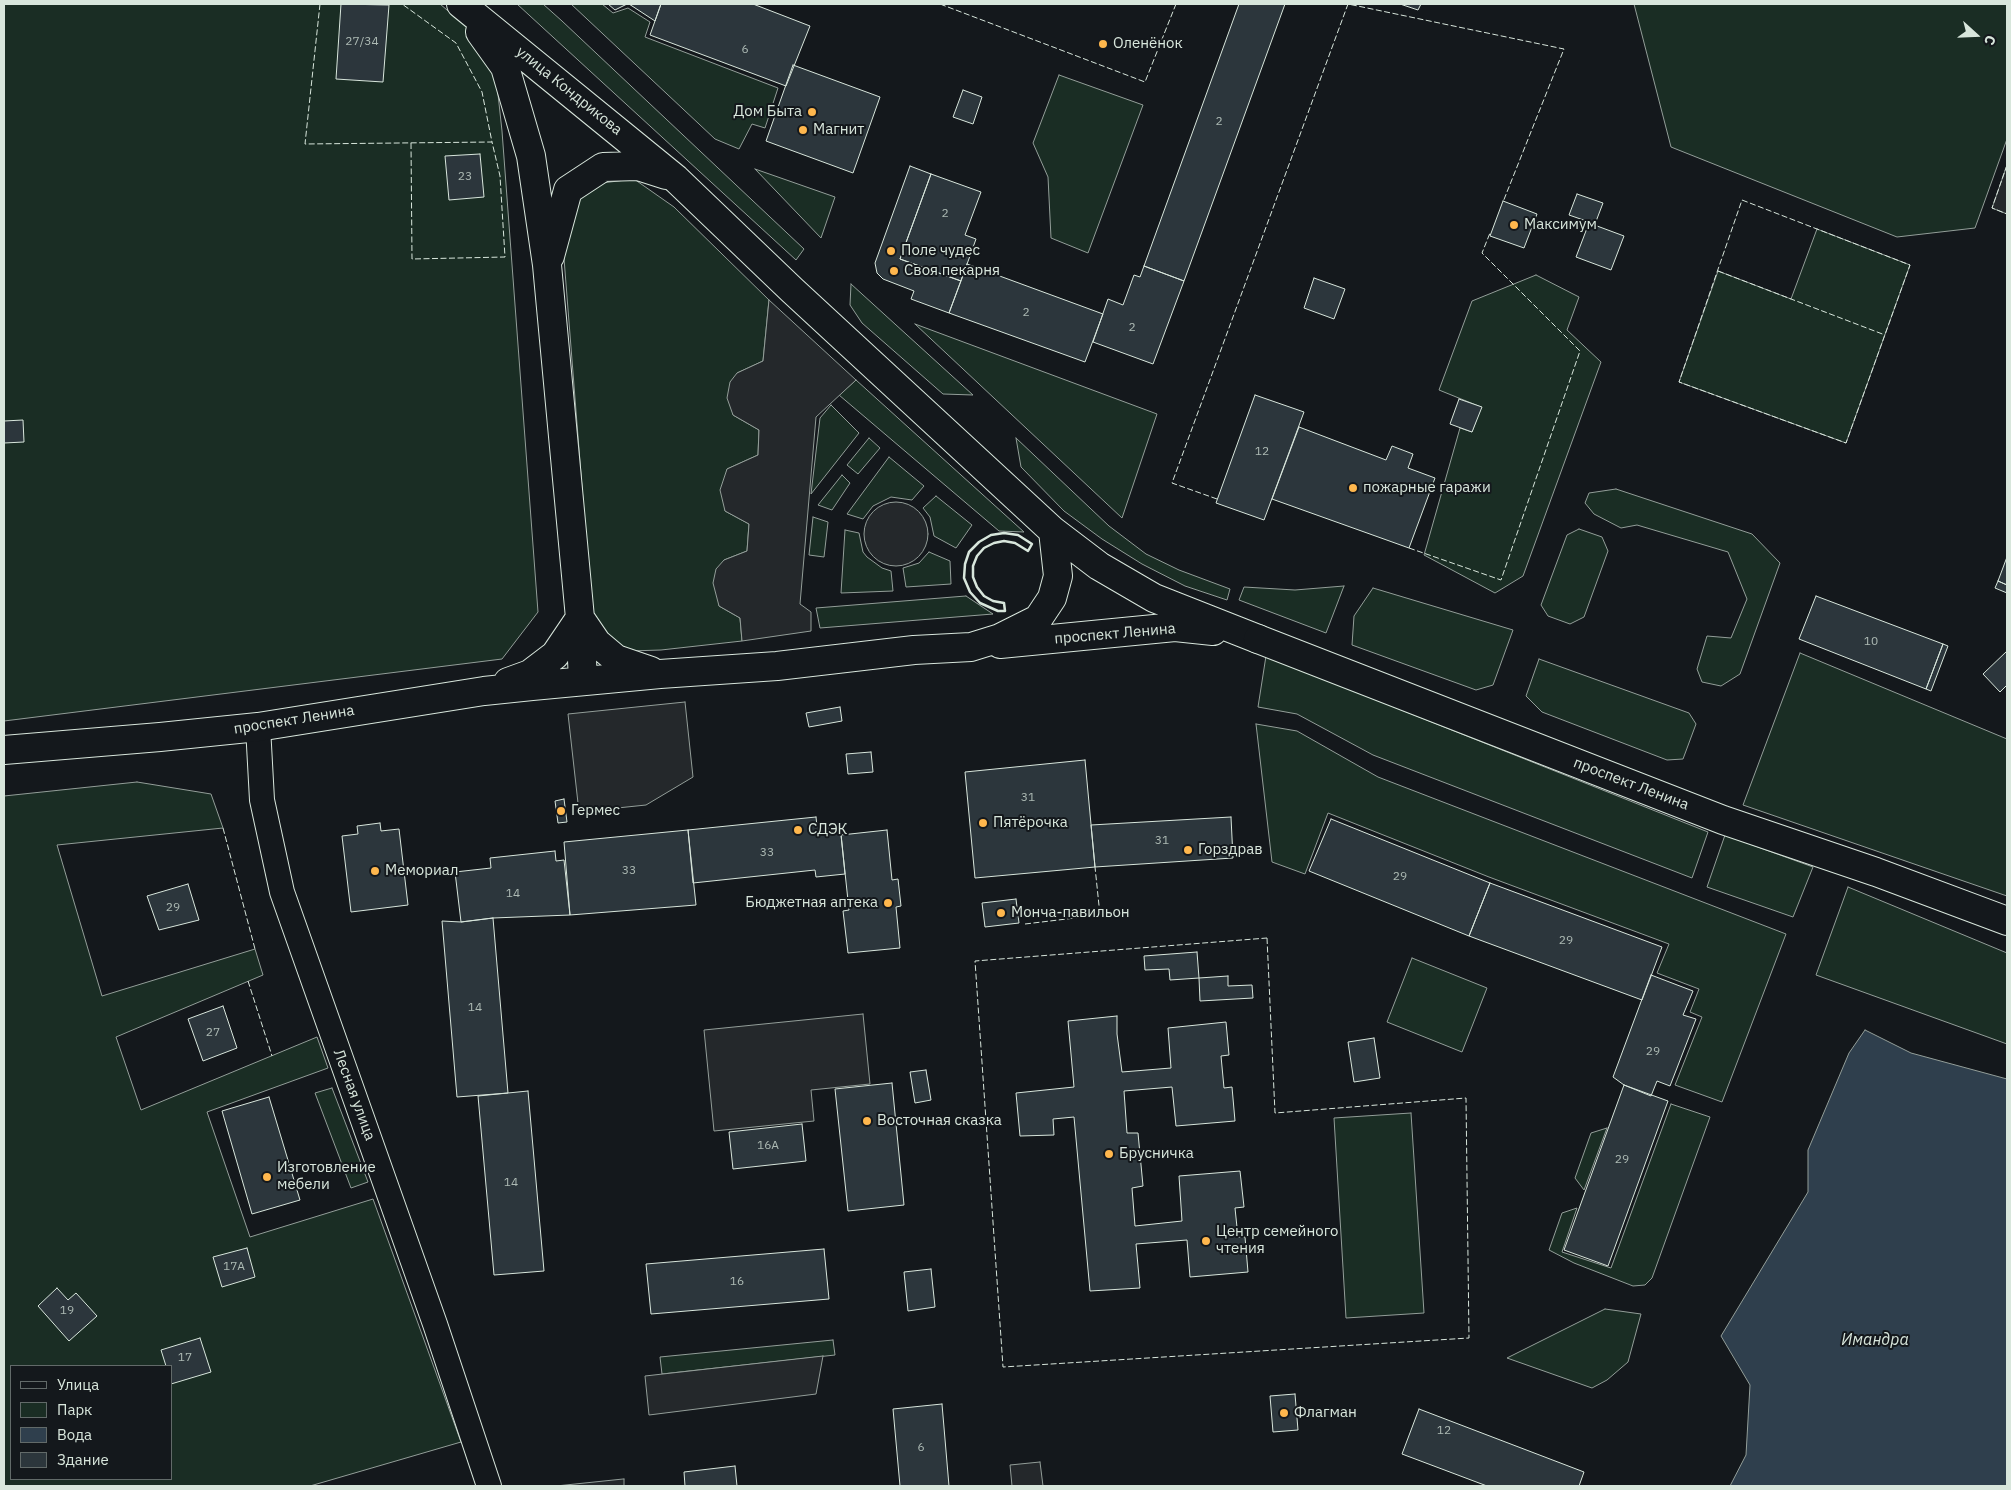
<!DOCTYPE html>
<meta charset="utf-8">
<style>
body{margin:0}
#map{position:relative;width:2011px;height:1490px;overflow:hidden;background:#14181c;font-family:"IBM Plex Sans",sans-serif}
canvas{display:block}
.frame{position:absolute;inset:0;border:5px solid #d8e6dc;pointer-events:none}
.legend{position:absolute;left:10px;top:1365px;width:162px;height:115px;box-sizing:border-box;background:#14181c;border:1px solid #626a69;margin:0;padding:6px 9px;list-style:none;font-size:15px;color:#d8e6dc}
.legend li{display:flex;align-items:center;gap:10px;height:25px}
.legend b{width:25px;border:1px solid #626a69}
.north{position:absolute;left:1951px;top:10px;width:50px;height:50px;-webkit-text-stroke:4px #14181c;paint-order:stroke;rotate:110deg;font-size:14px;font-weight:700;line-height:20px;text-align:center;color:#d8e6dc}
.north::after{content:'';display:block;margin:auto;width:18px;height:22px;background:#d8e6dc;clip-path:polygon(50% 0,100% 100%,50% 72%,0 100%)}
</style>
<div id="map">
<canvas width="2011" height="1490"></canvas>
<div class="frame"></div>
<ul class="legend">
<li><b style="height:6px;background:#14181c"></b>Улица</li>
<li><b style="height:14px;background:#1a2d24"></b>Парк</li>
<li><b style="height:14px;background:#2f3f4d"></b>Вода</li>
<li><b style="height:14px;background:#2c363c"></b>Здание</li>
</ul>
<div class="north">С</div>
</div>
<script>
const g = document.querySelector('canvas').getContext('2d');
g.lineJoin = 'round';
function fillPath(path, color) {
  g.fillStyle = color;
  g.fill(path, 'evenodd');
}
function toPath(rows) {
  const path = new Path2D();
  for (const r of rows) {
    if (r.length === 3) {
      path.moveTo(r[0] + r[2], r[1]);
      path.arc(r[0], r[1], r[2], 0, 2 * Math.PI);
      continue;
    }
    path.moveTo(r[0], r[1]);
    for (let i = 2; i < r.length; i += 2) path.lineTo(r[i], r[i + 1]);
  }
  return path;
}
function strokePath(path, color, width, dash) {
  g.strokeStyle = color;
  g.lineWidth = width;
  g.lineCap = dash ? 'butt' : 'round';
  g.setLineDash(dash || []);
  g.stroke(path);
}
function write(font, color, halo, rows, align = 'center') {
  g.font = font + ' "IBM Plex Sans",sans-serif';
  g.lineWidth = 4;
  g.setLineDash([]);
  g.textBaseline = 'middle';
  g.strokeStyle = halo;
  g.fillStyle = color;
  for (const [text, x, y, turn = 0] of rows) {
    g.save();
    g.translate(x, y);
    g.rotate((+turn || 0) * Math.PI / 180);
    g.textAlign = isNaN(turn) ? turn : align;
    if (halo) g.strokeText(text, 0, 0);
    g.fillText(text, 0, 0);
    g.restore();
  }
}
const green = toPath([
 [4,4,440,4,482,40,497,85,502,131,538,612,502,659,4,721,4,4],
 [517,4,543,4,562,21,804,249,796,260,517,4],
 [571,4,602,4,613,13,628,8,650,22,645,37,778,88,765,128,752,124,739,149,715,139,571,4],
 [1634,4,2007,4,2007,139,1975,228,1897,237,1671,147,1634,4],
 [1059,75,1143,105,1088,253,1051,238,1048,177,1033,143,1059,75],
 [755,169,835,197,821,238,755,169],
 [634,179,674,207,769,300,763,361,737,373,733,415,759,430,758,455,727,469,725,511,749,524,747,551,724,560,719,606,740,618,742,641,661,650,629,651,593,627,562,233,580,197,602,183,634,179],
 [1817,229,1910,265,1846,443,1679,382,1718,271,1791,299,1817,229],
 [1536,275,1579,297,1567,330,1601,362,1523,576,1495,593,1424,555,1460,428,1472,432,1481,407,1439,390,1472,301,1536,275],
 [851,284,973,395,943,394,862,323,850,305,851,284],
 [915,324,1157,414,1122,518,915,324],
 [856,380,1024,532,999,531,839,395,856,380],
 [831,405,859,433,811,494,820,418,831,405],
 [869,438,880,448,858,474,847,465,869,438],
 [1016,438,1109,526,1146,554,1179,570,1230,589,1227,600,1185,586,1142,564,1102,539,1064,511,1021,467,1016,438],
 [889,457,924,486,912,500,891,497,873,506,863,519,847,514,889,457],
 [842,475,850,483,832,510,818,505,842,475],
 [1616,489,1752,534,1780,563,1740,674,1721,686,1702,682,1697,669,1707,636,1731,638,1747,599,1728,552,1637,525,1621,528,1594,514,1585,503,1589,493,1616,489],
 [936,496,972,525,956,548,934,536,930,517,923,508,936,496],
 [813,517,828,522,824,557,809,555,813,517],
 [1579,529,1602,537,1608,551,1584,617,1570,624,1548,616,1541,605,1567,535,1579,529],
 [845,530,859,533,863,552,867,557,882,568,891,571,893,591,841,593,845,530],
 [929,552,950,561,951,584,906,587,903,568,919,563,929,552],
 [1344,586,1326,633,1239,600,1244,587,1295,590,1344,586],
 [1373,588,1513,630,1493,685,1476,690,1352,645,1354,616,1373,588],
 [966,596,993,614,820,628,816,608,966,596],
 [1800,653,2007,739,2007,896,1743,805,1800,653],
 [1266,656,1708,832,1692,878,1373,755,1297,714,1258,707,1266,656],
 [1539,659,1689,713,1696,724,1683,759,1667,760,1542,712,1526,696,1539,659],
 [1256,724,1297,731,1378,777,1786,934,1722,1102,1675,1085,1702,1017,1690,1012,1699,989,1657,973,1669,944,1489,877,1328,813,1305,874,1272,862,1256,724],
 [137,782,211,794,223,828,57,845,102,996,255,949,263,975,116,1037,141,1110,317,1037,328,1068,207,1112,250,1237,373,1199,461,1442,310,1486,4,1486,4,796,137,782],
 [11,1366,171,1366,171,1479,11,1479,11,1366],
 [1725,835,1813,867,1793,917,1707,887,1725,835],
 [1848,887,2007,953,2007,1044,1816,975,1848,887],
 [1412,958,1487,988,1462,1052,1387,1022,1412,958],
 [332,1088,368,1182,351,1188,315,1093,332,1088],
 [1671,1104,1710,1117,1652,1278,1645,1285,1633,1286,1574,1263,1549,1250,1562,1213,1577,1208,1562,1252,1611,1268,1671,1104],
 [1411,1113,1424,1313,1346,1318,1334,1118,1411,1113],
 [1607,1128,1584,1190,1575,1178,1591,1133,1607,1128],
 [1605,1309,1641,1314,1628,1362,1607,1380,1592,1388,1507,1358,1605,1309],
 [833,1340,835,1355,662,1374,660,1357,833,1340]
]);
fillPath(green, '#1a2d24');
strokePath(green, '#939e99', 1);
const parking = toPath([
 [2007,165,2007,214,1992,208,2007,165],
 [769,300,856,380,816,417,800,604,811,612,811,631,742,641,740,618,719,606,713,583,716,569,724,560,747,551,749,524,725,511,720,490,727,469,758,455,759,430,733,415,727,398,730,382,737,373,763,361,769,300],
 [896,534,32],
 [685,702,693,777,646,805,579,812,568,714,685,702],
 [863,1014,870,1084,811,1090,814,1121,714,1131,704,1030,863,1014],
 [823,1356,816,1394,649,1415,645,1376,823,1356],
 [1040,1462,1043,1486,1012,1486,1010,1465,1040,1462],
 [624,1479,624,1486,556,1486,623,1479,624,1479]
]);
fillPath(parking, '#24282b');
strokePath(parking, '#939e99', 1);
const water = toPath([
 [1865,1030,1911,1053,2007,1079,2007,1486,1730,1486,1746,1455,1750,1385,1721,1336,1808,1192,1808,1150,1849,1053,1865,1030]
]);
fillPath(water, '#2f3f4d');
strokePath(water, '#939e99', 1);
const building = toPath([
 [341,4,389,5,383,82,336,79,341,4],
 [608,4,627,4,615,10,608,4],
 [629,4,661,4,655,21,629,4],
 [661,4,753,4,810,26,786,86,650,35,661,4],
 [1239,4,1285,4,1184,281,1144,266,1239,4],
 [1400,4,1421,4,1418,10,1400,4],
 [793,65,880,97,853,173,766,141,793,65],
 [963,90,982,97,973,124,953,117,963,90],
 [480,154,484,197,449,200,445,156,480,154],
 [910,166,931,174,900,259,961,281,949,313,911,299,914,291,883,279,877,273,875,263,910,166],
 [931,174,981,192,965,235,976,239,961,281,900,259,931,174],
 [1577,194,1603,203,1595,224,1569,215,1577,194],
 [1503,201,1537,214,1524,248,1490,236,1503,201],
 [1589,223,1624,236,1611,270,1576,257,1589,223],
 [967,264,1103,314,1085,362,949,313,967,264],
 [1144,266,1184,281,1153,364,1093,342,1108,299,1123,305,1134,275,1140,277,1144,266],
 [1314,278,1345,289,1334,319,1304,308,1314,278],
 [1255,395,1304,412,1264,520,1216,503,1255,395],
 [1459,399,1482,407,1472,432,1450,424,1459,399],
 [4,411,4,421,23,420,24,442,4,443,4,411],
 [1299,427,1386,460,1392,446,1413,454,1408,468,1435,478,1409,548,1272,499,1299,427],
 [2007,557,2007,585,1998,581,2007,557],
 [1998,581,2007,585,2007,593,1995,588,1998,581],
 [1816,596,1943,644,1926,689,1799,639,1816,596],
 [1943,644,1948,646,1931,691,1926,689,1943,644],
 [2007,651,2007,685,2000,692,1983,674,2007,651],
 [840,707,842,721,809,727,806,713,840,707],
 [871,752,873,772,848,774,846,754,871,752],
 [1085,760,1095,867,975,878,965,772,1085,760],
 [564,799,567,822,558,823,555,801,564,799],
 [816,817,817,826,840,824,845,874,816,877,815,870,693,883,688,830,816,817],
 [1231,817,1233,858,1095,867,1091,825,1231,817],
 [1331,819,1490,883,1469,936,1309,871,1331,819],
 [380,823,381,831,399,829,408,905,351,912,342,836,358,834,357,826,380,823],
 [688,830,696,905,570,915,564,842,688,830],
 [887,830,892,880,898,879,901,906,896,907,900,948,848,953,843,911,849,910,841,835,887,830],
 [555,851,556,861,564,860,570,915,493,918,461,922,455,872,491,868,490,858,555,851],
 [1490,883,1662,947,1642,1000,1469,936,1490,883],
 [188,884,199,920,159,930,147,896,188,884],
 [1016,899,1019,923,985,927,982,903,1016,899],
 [493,918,508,1093,457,1097,442,921,461,922,493,918],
 [1197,952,1199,978,1170,980,1169,969,1145,970,1144,956,1197,952],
 [1651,975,1693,991,1683,1015,1696,1019,1670,1086,1657,1081,1651,1096,1624,1085,1613,1077,1651,975],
 [1228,976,1228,986,1252,985,1253,998,1200,1001,1199,978,1228,976],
 [223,1006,237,1048,203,1061,188,1019,223,1006],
 [1117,1016,1117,1034,1122,1072,1171,1068,1168,1028,1226,1022,1229,1055,1221,1056,1224,1088,1232,1087,1235,1121,1176,1126,1172,1087,1124,1091,1127,1133,1138,1133,1143,1186,1132,1188,1135,1226,1182,1221,1179,1176,1240,1171,1244,1207,1235,1208,1238,1237,1245,1237,1248,1272,1190,1277,1187,1240,1136,1244,1140,1288,1090,1291,1074,1117,1053,1119,1054,1135,1020,1136,1016,1093,1074,1087,1068,1021,1117,1016],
 [1374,1038,1380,1078,1354,1082,1348,1042,1374,1038],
 [926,1070,931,1100,915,1103,910,1072,926,1070],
 [892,1083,904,1205,848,1211,835,1089,892,1083],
 [1624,1085,1668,1101,1608,1266,1564,1250,1624,1085],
 [528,1091,544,1271,494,1275,478,1096,528,1091],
 [269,1097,300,1200,252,1214,222,1111,269,1097],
 [802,1124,806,1161,733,1169,729,1132,802,1124],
 [247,1248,255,1277,222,1287,213,1257,247,1248],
 [824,1249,829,1299,651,1314,646,1264,824,1249],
 [931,1269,935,1307,908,1311,904,1272,931,1269],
 [57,1288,68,1300,76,1293,97,1316,69,1341,38,1306,57,1288],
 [200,1338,211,1372,171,1384,171,1366,166,1366,161,1350,200,1338],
 [1295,1394,1298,1430,1273,1432,1270,1396,1295,1394],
 [942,1404,949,1486,900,1486,893,1409,942,1404],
 [1419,1409,1584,1472,1579,1486,1487,1486,1402,1454,1419,1409],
 [735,1466,737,1486,685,1486,684,1472,735,1466]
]);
fillPath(building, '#2c363c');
strokePath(building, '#d8e6dc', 1);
const street = toPath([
 [258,727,262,800,282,892,435,1324,489,1486]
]);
const secondary = toPath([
 [461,4,676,179,792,290,1053,531,1099,566,1154,598,1258,639],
 [480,32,505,67,531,156,547,265,580,618,583,681],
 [550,256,568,190,603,167,638,166,666,175],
 [580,618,597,643,616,659,651,671],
 [1000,644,1175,627,1213,631],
 [508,682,530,674,555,655,580,618],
 [4,750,160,737,258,727,484,691,532,686,660,674,777,666,914,650,971,647,1000,638,1038,619,1052,598,1058,576,1053,531]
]);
const primary = toPath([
 [1258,639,1723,820,1876,872,2007,921]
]);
strokePath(street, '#d8e6dc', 26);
strokePath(secondary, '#d8e6dc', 30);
strokePath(primary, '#d8e6dc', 30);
strokePath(street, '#14181c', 24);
strokePath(secondary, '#14181c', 28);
strokePath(primary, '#14181c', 28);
strokePath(toPath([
 [320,4,305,144,492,142,482,92,456,43,402,4],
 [940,4,1145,82,1176,4],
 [411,143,412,259,505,257,500,176,492,142],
 [2007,165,1992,208,2007,214],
 [1742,200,1910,265,1846,443,1679,382,1742,200],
 [1718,271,1885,335],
 [1217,499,1172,483,1348,4,1564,49,1503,202],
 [1409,548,1501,580,1580,351,1482,253,1490,233],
 [223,828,255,949],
 [1025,924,1100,915,1095,867],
 [1267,938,1275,1113,1466,1098,1469,1338,1003,1367,975,961,1267,938],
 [248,981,272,1056]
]), '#d8e6dc', 1, [6, 2.5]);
strokePath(toPath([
 [1004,533,1018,535,1032,544,1028,551,1015,543,1004,541,994,543,984,548,977,556,973,566,973,577,977,587,984,596,993,601,1004,603,1005,611,998,611,980,603,970,592,964,578,965,564,969,552,979,542,991,535,1004,533]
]), '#d8e6dc', 2.5);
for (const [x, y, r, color] of [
 [1103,44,5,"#ffb74d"],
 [812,112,5,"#ffb74d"],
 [803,130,5,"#ffb74d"],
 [1514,225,5,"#ffb74d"],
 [891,251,5,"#ffb74d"],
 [894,271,5,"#ffb74d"],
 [1353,488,5,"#ffb74d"],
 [561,811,5,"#ffb74d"],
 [983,823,5,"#ffb74d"],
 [798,830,5,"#ffb74d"],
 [1188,850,5,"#ffb74d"],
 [375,871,5,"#ffb74d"],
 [888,903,5,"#ffb74d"],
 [1001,913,5,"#ffb74d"],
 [867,1121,5,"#ffb74d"],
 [1109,1154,5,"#ffb74d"],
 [267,1177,5,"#ffb74d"],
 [1206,1241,5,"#ffb74d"],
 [1284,1413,5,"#ffb74d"]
]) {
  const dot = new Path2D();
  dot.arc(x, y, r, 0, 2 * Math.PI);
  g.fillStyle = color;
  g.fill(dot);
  strokePath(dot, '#14181c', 2);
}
write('12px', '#adbab4', null, [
 ["27/34",362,42],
 ["6",745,50],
 ["2",1219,122],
 ["23",465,177],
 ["2",945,214],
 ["2",1026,313],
 ["2",1132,328],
 ["12",1262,452],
 ["10",1871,642],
 ["31",1028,798],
 ["31",1162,841],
 ["33",767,853],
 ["33",629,871],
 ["29",1400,877],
 ["14",513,894],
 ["29",173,908],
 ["29",1566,941],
 ["14",475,1008],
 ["27",213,1033],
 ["29",1653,1052],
 ["16А",768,1146],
 ["29",1622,1160],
 ["14",511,1183],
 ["17А",234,1267],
 ["16",737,1282],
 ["19",67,1311],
 ["17",185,1358],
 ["12",1444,1431],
 ["6",921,1448]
]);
write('15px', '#d8e6dc', '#14181c', [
 ["Оленёнок",1113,44],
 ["Дом Быта",802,112,"right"],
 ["Магнит",813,130],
 ["Максимум",1524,225],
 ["Поле чудес",901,251],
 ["Своя пекарня",904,271],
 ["пожарные гаражи",1363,488],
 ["Гермес",571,811],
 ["Пятёрочка",993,823],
 ["СДЭК",808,830],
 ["Горздрав",1198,850],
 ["Мемориал",385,871],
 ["Бюджетная аптека",878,903,"right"],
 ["Монча-павильон",1011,913],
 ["Восточная сказка",877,1121],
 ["Брусничка",1119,1154],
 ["Изготовление",277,1168],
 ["мебели",277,1185],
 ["Центр семейного",1216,1232],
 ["чтения",1216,1249],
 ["Флагман",1294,1413]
], 'left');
write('15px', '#d8e6dc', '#14181c', [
 ["улица Кондрикова",569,91,39],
 ["проспект Ленина",1115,634,-5],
 ["проспект Ленина",294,720,-9],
 ["проспект Ленина",1631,784,21],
 ["Лесная улица",354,1095,70]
]);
write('italic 16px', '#d8e6dc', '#14181c', [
 ["Имандра",1875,1340]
]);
</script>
